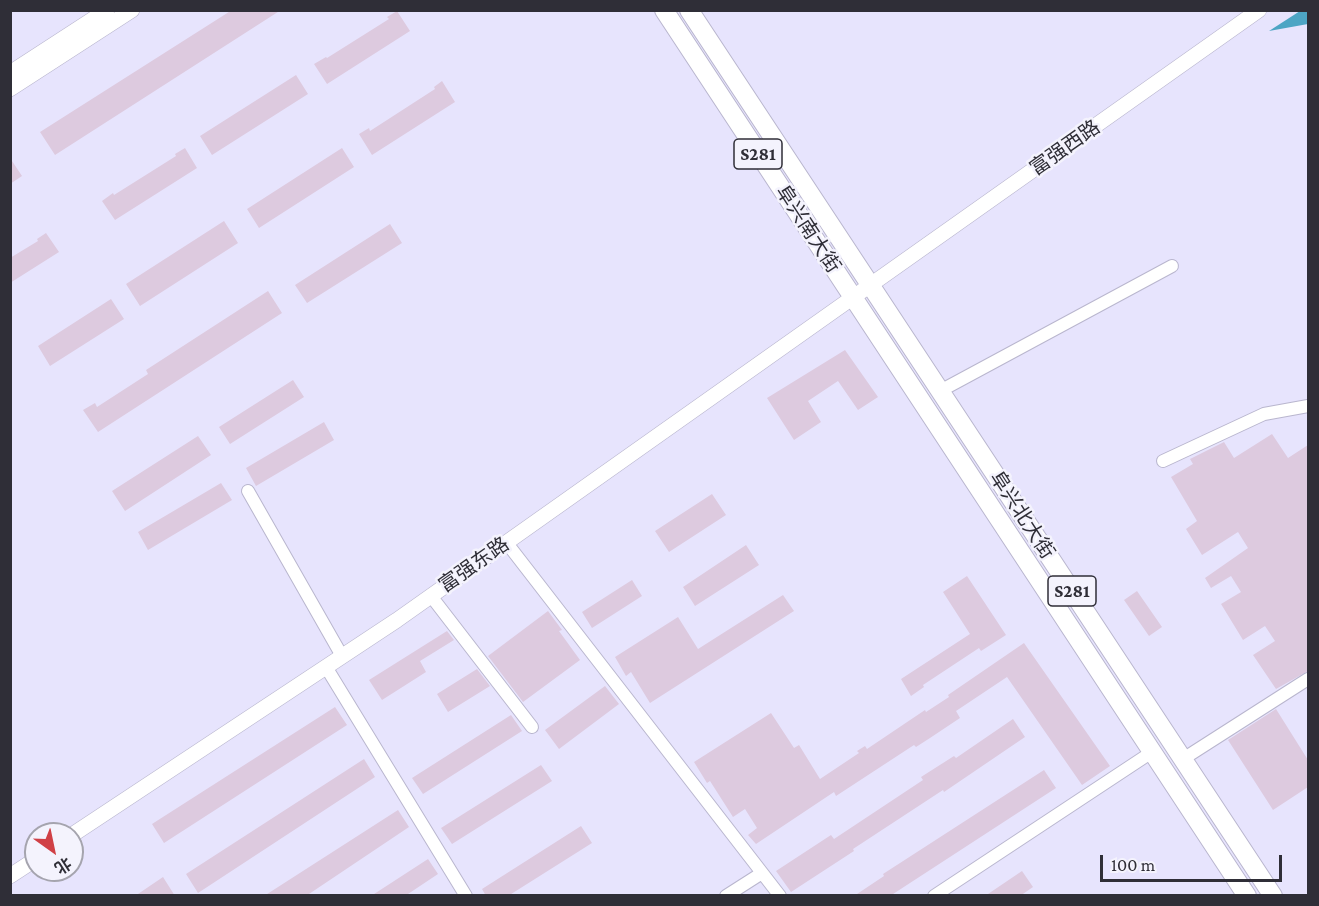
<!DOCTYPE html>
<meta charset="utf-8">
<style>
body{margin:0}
#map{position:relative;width:1319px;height:906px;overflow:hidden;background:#e7e4fd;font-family:"Crimson Pro","Noto Sans SC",serif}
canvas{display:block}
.frame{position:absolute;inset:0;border:12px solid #2f2e37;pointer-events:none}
.north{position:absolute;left:24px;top:822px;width:60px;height:60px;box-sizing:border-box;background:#f4f3fd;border:2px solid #a5a4ae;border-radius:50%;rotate:147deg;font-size:16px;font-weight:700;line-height:24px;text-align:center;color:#2f2e37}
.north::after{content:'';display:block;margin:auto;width:21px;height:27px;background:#d04046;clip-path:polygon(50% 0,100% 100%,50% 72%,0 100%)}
.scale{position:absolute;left:1100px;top:855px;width:182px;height:27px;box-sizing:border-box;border:3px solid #2f2e37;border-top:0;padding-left:8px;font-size:18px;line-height:21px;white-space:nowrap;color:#2f2e37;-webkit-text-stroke:4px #f4f3fd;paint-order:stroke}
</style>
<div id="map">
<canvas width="1319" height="906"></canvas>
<div class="frame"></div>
<div class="north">北</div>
<div class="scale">100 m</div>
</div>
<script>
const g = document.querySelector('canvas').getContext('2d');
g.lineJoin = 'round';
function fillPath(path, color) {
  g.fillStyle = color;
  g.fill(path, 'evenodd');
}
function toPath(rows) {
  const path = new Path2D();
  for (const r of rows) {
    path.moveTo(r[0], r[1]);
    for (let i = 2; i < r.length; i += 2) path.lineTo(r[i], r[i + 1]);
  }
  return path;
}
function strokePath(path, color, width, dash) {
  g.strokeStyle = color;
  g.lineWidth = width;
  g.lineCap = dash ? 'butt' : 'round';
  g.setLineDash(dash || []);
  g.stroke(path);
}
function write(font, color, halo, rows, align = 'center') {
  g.font = font + ' "Crimson Pro","Noto Sans SC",serif';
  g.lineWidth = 5;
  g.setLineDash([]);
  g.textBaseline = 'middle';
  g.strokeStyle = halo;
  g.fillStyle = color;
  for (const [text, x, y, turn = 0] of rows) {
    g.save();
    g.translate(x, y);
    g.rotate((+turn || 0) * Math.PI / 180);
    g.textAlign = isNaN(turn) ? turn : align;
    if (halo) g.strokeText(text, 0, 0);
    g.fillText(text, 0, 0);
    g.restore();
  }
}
fillPath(toPath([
 [1300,11,1308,11,1308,24,1269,31]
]), '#4da5c4');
fillPath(toPath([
 [232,10,281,10,55,155,40,132],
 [397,11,410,31,327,84,314,64,326,57,327,58,389,19,387,17],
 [296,75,308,94,212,155,200,136],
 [442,81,455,102,372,155,359,134,369,128,370,131,435,89,434,87],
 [185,148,197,168,115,220,102,201,113,193,114,195,176,156,175,154],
 [342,148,354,167,259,228,247,209],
 [10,158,22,176,10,184],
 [224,221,238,243,140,306,126,284],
 [390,224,402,243,307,303,295,285],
 [46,233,59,252,10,283,10,258,38,241,37,239],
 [268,291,282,313,98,432,83,410,95,403,97,407,148,374,146,370],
 [111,299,124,319,50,366,38,346],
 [845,350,878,397,858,410,838,381,808,401,821,422,794,440,767,398],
 [293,380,304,397,230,444,219,427],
 [324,422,334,440,256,486,246,468],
 [1272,434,1288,458,1308,445,1308,671,1276,689,1253,655,1275,641,1265,626,1243,640,1221,604,1241,592,1231,576,1211,588,1205,578,1248,548,1238,532,1202,555,1186,529,1197,521,1171,477,1193,464,1190,459,1224,442,1234,458],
 [198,436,211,455,125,511,112,491],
 [221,483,232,500,148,550,138,532],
 [712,494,726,515,669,552,655,531],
 [746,545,759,565,695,606,683,587],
 [967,576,1006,635,981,651,979,648,923,685,924,687,911,696,901,679,970,634,943,592],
 [632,580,642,596,592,628,582,612],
 [1137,591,1162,627,1149,636,1124,600],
 [783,595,794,611,650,703,631,672,626,676,615,657,678,617,698,649],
 [548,611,562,630,559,631,580,660,523,702,488,656],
 [447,631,454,640,420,661,426,672,382,700,369,680],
 [1024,643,1110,766,1082,785,1007,677,956,711,960,718,930,738,916,747,914,745,836,796,834,792,756,844,748,835,757,828,745,809,733,817,710,781,707,783,694,762,771,713,794,748,799,745,820,779,859,753,857,751,865,746,867,749,925,710,926,712,949,697,948,695],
 [477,669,490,686,448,712,437,694],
 [605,686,619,704,559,749,545,730],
 [335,707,347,725,164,843,152,824],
 [1276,709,1308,760,1308,787,1273,810,1228,740],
 [511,715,522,731,423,794,412,778],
 [1013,719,1025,737,944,792,943,790,853,849,854,851,791,892,776,871,831,835,834,839,923,780,921,777,954,756,956,758],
 [364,759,375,777,198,893,186,874],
 [541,765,552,781,452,844,441,828],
 [1044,770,1056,788,890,896,854,896,884,876,883,874],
 [398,810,409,827,306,896,264,896],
 [581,826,592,843,508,896,486,896,482,889],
 [428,859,438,874,405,896,371,896],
 [1022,871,1033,887,1020,896,985,896],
 [163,877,175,896,135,896]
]), '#ddcadf');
const minor = toPath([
 [940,391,1172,266],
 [1163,461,1264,414,1308,406],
 [248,491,342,656],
 [506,542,780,896],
 [431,596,532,727],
 [326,667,466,896],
 [1183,759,1308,679],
 [726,896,762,873],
 [934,896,1152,752]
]);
const tertiary = toPath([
 [10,73,107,10],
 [10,89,132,10],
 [72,835,397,620,1259,10],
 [10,876,36,859]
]);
const primary = toPath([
 [664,10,1247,896],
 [689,10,1273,896]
]);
strokePath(minor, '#b9b6ce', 14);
strokePath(tertiary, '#b9b6ce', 16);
strokePath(primary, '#b9b6ce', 20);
strokePath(minor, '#fff', 12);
strokePath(tertiary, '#fff', 15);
strokePath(primary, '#fff', 18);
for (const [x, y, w] of [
 [758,154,48],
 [1072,591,48]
]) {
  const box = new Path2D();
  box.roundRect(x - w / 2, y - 15, w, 30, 4.5);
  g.fillStyle = '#f4f3fd';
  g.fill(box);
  strokePath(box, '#2f2e37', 1.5);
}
write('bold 18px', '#2f2e37', null, [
 ["S281",758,154],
 ["S281",1072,591]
]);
write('20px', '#2f2e37', '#f4f3fd', [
 ["富强西路",1065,148,-35],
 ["阜兴南大街",808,229,57],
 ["阜兴北大街",1022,515,57],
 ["富强东路",474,565,-35]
]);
</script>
